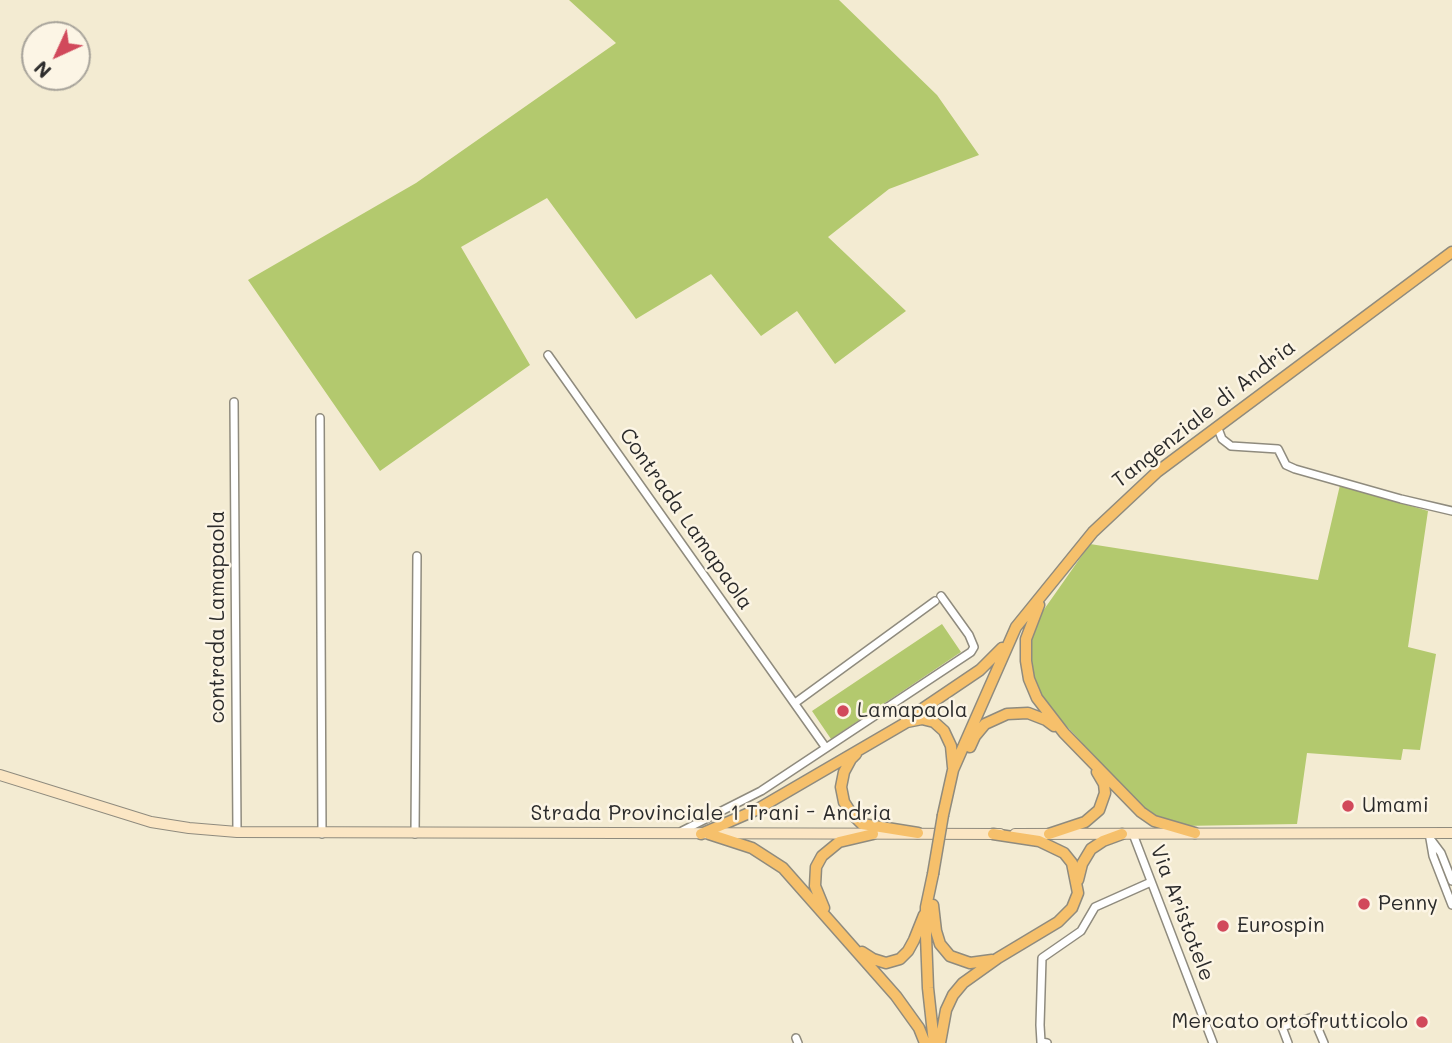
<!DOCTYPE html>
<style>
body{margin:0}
#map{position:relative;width:1452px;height:1043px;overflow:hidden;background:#f3ebd2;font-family:Mali,sans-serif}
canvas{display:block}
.north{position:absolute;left:21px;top:21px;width:70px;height:70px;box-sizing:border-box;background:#fcf5e5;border:2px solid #a8a49b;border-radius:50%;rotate:225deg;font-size:19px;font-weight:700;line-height:28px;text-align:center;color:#2b2b2b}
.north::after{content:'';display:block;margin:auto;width:24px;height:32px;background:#d1495b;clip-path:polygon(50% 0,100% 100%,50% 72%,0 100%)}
</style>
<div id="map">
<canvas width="1452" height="1043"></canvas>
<div class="north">N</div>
</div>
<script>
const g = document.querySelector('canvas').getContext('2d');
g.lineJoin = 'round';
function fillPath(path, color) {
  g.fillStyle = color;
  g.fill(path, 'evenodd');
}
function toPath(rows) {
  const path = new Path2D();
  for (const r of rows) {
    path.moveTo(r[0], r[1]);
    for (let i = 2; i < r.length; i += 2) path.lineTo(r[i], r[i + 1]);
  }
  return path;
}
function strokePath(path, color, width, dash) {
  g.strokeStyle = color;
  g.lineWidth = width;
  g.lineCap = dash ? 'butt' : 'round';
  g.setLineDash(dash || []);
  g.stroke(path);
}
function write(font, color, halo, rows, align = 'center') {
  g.font = font + ' Mali,sans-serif';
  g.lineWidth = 5;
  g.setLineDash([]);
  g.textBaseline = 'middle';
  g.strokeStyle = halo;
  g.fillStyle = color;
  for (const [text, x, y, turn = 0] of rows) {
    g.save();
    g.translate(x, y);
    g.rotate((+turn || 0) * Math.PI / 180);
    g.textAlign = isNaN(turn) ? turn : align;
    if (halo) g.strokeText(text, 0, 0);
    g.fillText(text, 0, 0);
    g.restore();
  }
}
fillPath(toPath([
 [569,0,839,0,937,95,979,155,889,189,828,237,906,311,835,364,797,311,761,336,711,274,636,319,547,198,461,247,530,365,380,471,248,280,416,183,616,43],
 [1340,485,1428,511,1408,647,1436,654,1420,750,1403,749,1401,760,1307,753,1297,824,1182,826,1164,822,1147,812,1045,703,1037,691,1031,669,1029,640,1038,618,1090,544,1318,580],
 [942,624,961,652,831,739,812,711]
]), '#b3c96e');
const street = toPath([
 [548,355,826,748],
 [234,402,237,832],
 [320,418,322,834],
 [1217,426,1222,439,1231,446,1278,449,1286,465,1295,469,1401,499,1452,511],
 [795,703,935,601],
 [682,831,761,791,971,652,974,647,969,635,941,596],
 [1429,833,1433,856,1452,905],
 [415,834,417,556],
 [1133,834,1213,1043],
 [1432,841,1441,853,1452,881],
 [796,1038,798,1043],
 [1047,1043,1041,1042,1040,1025,1042,958,1081,931,1095,907,1151,882],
 [1288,1043,1282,1027,1313,1017,1324,1043]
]);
const secondary = toPath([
 [0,775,151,822,189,828,237,832,1000,834],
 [1015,834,1452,833]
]);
const primary = toPath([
 [1039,605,1026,639,1026,661,1029,679,1037,698,1064,733,1141,812,1154,821,1195,833],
 [906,720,980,670,1002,648],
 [970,747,975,736,985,724,1007,714,1028,713,1046,720,1054,726],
 [856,754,851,759,844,772,841,787,844,802,851,813,862,824,918,833],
 [943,815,953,770,1016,627,1093,532,1157,472,1452,252],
 [701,834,756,810,907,722,922,719,934,722,944,731,951,746,953,767],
 [709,834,752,848,783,868,896,996,919,1028,925,1043],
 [1049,834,1085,822,1099,810,1105,793,1104,784,1097,772],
 [933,874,926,907,926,936,928,988,934,1043],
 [1078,880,1082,864,1091,849,1103,841,1122,834],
 [933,905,936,931,940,944,950,956,970,963,992,960],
 [824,908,815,886,816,867,822,856,839,842,873,834],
 [862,952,873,959,886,963,900,959,908,951,914,940,924,915],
 [940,1043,946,1010,953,995,963,983,998,958,1058,922,1072,908,1078,893,1072,863,1064,853,1039,841,993,834]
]);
strokePath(street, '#8f8b7e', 10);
strokePath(secondary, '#8f8b7e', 12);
strokePath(primary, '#8f8b7e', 13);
strokePath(street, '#fff', 7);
strokePath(secondary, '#fbe6c4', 10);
strokePath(primary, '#f6c06b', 10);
const primaryBridge = toPath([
 [933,874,943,815]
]);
strokePath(primaryBridge, '#8f8b7e', 13, []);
strokePath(primaryBridge, '#f6c06b', 10);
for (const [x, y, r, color] of [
 [843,711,7,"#d1495b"],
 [1348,806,7,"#d1495b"],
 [1364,904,7,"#d1495b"],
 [1223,926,7,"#d1495b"],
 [1422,1022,7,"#d1495b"]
]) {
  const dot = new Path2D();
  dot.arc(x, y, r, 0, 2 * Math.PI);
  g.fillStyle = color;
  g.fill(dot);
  strokePath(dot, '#fcf5e5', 2.5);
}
write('21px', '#2b2b2b', '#fcf5e5', [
 ["Tangenziale di Andria",1204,414,-38],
 ["Contrada Lamapaola",686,519,55],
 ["contrada Lamapaola",218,617,-90],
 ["Strada Provinciale 1 Trani - Andria",711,814],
 ["Via Aristotele",1182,913,69]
]);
write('21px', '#2b2b2b', '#fcf5e5', [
 ["Lamapaola",857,711],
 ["Umami",1362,806],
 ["Penny",1378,904],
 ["Eurospin",1237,926],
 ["Mercato ortofrutticolo",1408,1022,"right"]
], 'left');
</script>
